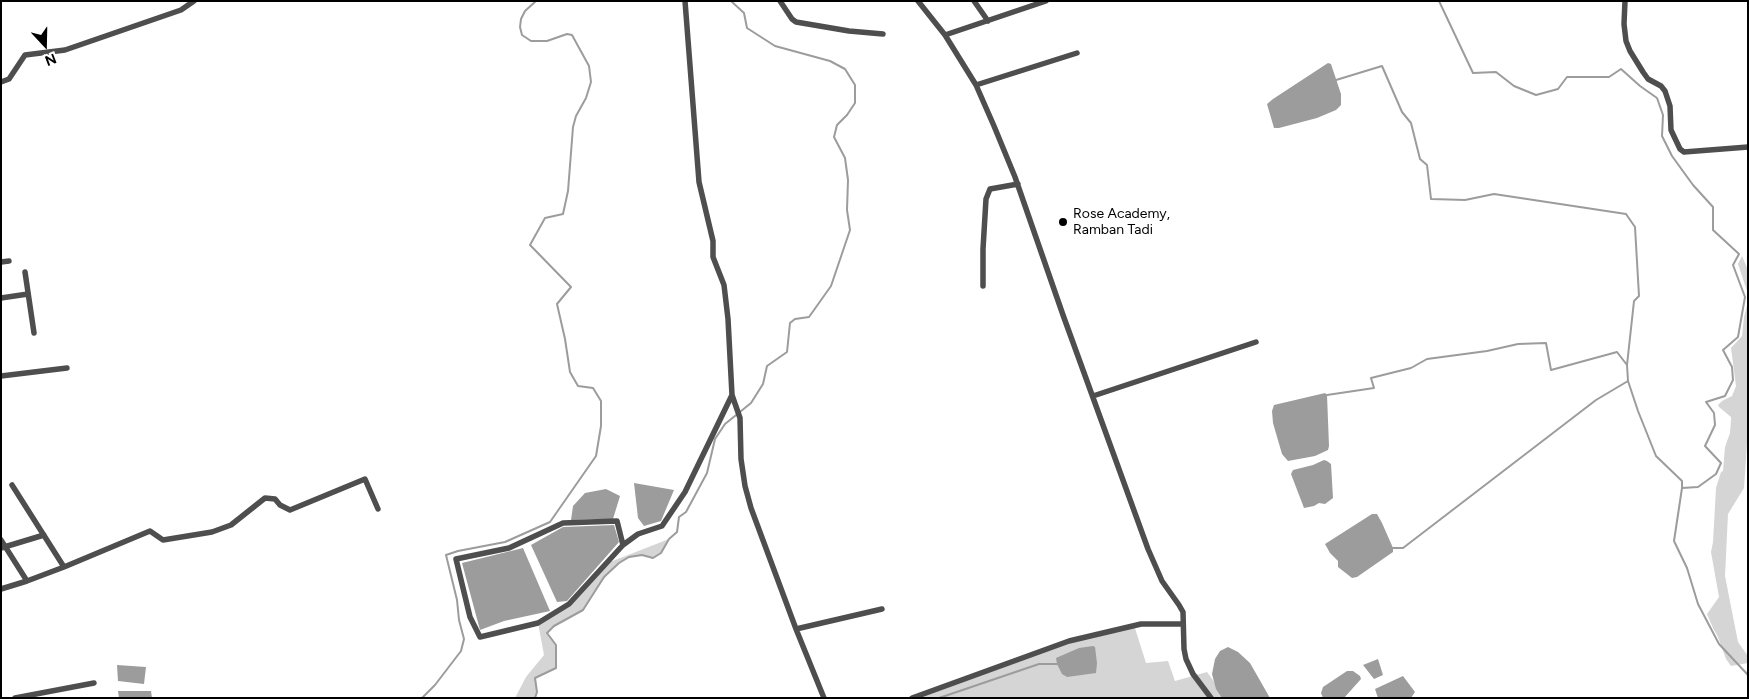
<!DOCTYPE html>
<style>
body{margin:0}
#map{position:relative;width:1749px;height:699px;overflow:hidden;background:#fff;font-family:Figtree,sans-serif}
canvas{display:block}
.frame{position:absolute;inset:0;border:2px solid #000;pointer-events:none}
.north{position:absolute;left:20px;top:20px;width:50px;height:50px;-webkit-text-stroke:4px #fff;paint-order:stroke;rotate:159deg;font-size:14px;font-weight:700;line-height:20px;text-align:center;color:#000}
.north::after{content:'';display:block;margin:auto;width:18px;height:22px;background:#000;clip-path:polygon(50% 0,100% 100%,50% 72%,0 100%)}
</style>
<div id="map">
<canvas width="1749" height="699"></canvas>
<div class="frame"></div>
<div class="north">N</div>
</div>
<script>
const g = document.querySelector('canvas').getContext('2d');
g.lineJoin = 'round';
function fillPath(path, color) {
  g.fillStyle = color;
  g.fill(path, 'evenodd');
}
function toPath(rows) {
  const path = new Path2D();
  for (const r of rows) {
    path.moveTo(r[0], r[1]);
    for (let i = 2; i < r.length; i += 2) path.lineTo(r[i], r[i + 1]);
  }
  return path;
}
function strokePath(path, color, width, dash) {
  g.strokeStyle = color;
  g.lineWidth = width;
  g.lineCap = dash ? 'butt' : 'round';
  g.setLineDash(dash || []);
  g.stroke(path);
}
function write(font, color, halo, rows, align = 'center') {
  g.font = font + ' Figtree,sans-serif';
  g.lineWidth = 4.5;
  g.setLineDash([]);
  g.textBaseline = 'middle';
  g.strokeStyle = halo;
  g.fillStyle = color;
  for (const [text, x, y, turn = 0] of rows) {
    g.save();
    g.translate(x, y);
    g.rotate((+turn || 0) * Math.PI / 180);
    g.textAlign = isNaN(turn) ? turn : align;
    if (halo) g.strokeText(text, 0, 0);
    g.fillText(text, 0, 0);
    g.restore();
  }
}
fillPath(toPath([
 [1742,256,1748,270,1748,294,1738,264],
 [1748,302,1748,429,1744,488,1728,514,1725,576,1738,642,1748,656,1748,663,1731,666,1726,659,1718,637,1713,628,1707,614,1719,597,1711,552,1713,542,1716,488,1721,472,1723,471,1725,447,1730,433,1731,420,1731,417,1719,407,1718,405,1722,401,1732,396,1736,386,1731,348,1742,336,1744,317],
 [669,539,661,553,653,558,642,555,629,557,619,563,606,576,583,610,554,626,547,632,556,645,556,668,535,678,537,692,535,698,515,698,526,677,544,655,538,623,569,604,605,564],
 [1134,625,1146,663,1168,661,1175,681,1207,672,1226,698,912,698,1036,652]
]), '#d5d5d5');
fillPath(toPath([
 [1328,63,1331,64,1341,94,1341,105,1336,110,1317,118,1279,128,1274,128,1267,104,1273,99],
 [1325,393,1327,395,1329,446,1328,450,1315,456,1288,461,1282,454,1273,423,1272,411,1274,405],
 [1324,460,1327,461,1331,464,1333,498,1325,504,1319,503,1314,506,1304,508,1291,474,1293,470,1313,465],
 [634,483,674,490,661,521,644,526,638,518],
 [606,489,620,496,613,519,571,520,573,506,585,493],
 [1372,514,1377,514,1382,523,1393,548,1393,552,1357,577,1352,578,1338,567,1338,561,1330,553,1325,544],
 [614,525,619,542,567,601,557,602,531,545,563,527],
 [523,548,550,611,504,621,480,630,462,563],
 [1093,646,1095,647,1097,663,1096,673,1067,677,1062,674,1057,664,1056,658,1079,648],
 [1228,647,1238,652,1250,663,1270,698,1222,698,1216,689,1212,674,1215,659,1220,651],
 [1378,659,1383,675,1374,679,1363,665],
 [117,665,146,667,144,684,118,681],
 [1347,671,1353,671,1360,676,1361,679,1344,698,1323,698,1321,693,1323,687],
 [1403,676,1415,692,1411,698,1378,698,1375,689],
 [118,691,151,691,152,698,119,698]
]), '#9c9c9c');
strokePath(toPath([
 [1439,1,1473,73,1496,72,1514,86,1536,95,1558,89,1567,77,1609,77,1621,69,1640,86,1657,98,1663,115,1662,136,1672,156,1693,185,1713,207,1713,230,1739,254,1733,265,1745,297,1738,337,1723,350,1732,367,1733,380,1725,396,1706,402,1714,413,1715,425,1705,446,1721,463,1716,474,1698,487,1682,488,1674,541,1687,568,1698,604,1719,644,1748,675],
 [1336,80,1382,66,1402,112,1411,123,1420,159,1427,165,1431,199,1465,200,1494,194,1626,214,1635,227,1639,296,1634,301,1627,365],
 [1327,395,1374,388,1371,378,1411,368,1427,359,1487,351,1518,344,1546,343,1551,370,1617,352,1627,365,1628,381,1638,411,1656,456,1682,481,1682,488],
 [1393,548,1403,548,1596,400,1628,381],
 [422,698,435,685,461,651,464,639,459,620,457,600,446,555,458,551,505,542,550,522,596,456,601,426,601,401,593,388,578,386,570,372,565,339,557,304,571,287,530,245,545,218,563,214,568,191,573,127,576,116,586,98,591,82,589,66,572,35,567,34,547,41,531,41,522,35,520,27,521,19,525,11,536,1],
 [535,698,537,692,535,678,556,668,556,645,547,633,554,626,583,610,604,577,619,563,629,557,642,555,653,558,661,553,669,539,677,532,679,517,686,512,707,473,715,439,725,424,751,403,763,384,767,366,787,352,790,323,795,319,809,317,831,286,850,230,847,210,848,180,845,158,834,137,837,125,847,115,855,103,855,85,845,69,830,61,775,46,747,28,744,13,731,1],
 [939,698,1039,664,1057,664]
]), '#9c9c9c', 2);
strokePath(toPath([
 [685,1,699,182,713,241,713,257,724,285,728,319,732,395,740,418,741,459,745,486,751,508,796,629,824,698],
 [780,1,792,19,796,22,849,31,883,34],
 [918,1,945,35,976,85,994,126,1015,177,1063,315,1148,549,1162,581,1179,605,1183,612,1184,649,1186,659,1193,674,1211,698],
 [974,1,988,21],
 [1625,1,1624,24,1626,41,1630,51,1643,72,1648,79,1661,86,1665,91,1670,106,1671,130,1680,149,1684,152,1748,147],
 [945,35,1046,1],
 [1,82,9,79,25,55,65,50,181,10,194,1],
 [976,85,1077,53],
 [1,262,9,261],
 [25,272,34,333],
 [983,286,983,249,986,199,990,189,1018,184],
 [1,298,28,294],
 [1,376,67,368],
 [1093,396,1256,342],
 [1,540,27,581],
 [623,545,617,521,563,523,509,548,456,559,470,617,480,637,538,623,569,604,623,545,638,534,662,526,685,492,732,395],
 [1,548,44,535],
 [64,567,150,531,163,540,212,532,231,525,265,498,275,499,280,505,290,510,365,479,378,509],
 [1,589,27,581,64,567,12,485],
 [796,629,882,609],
 [15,698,94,683],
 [912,698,1069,641,1141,624,1182,624]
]), '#4e4e4e', 5.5);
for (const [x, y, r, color] of [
 [1063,222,5,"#000"]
]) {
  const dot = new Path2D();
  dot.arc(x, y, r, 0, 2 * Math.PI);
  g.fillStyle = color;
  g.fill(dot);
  strokePath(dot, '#fff', 2);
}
write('14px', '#000', '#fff', [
 ["Rose Academy,",1073,214],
 ["Ramban Tadi",1073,230]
], 'left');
</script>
